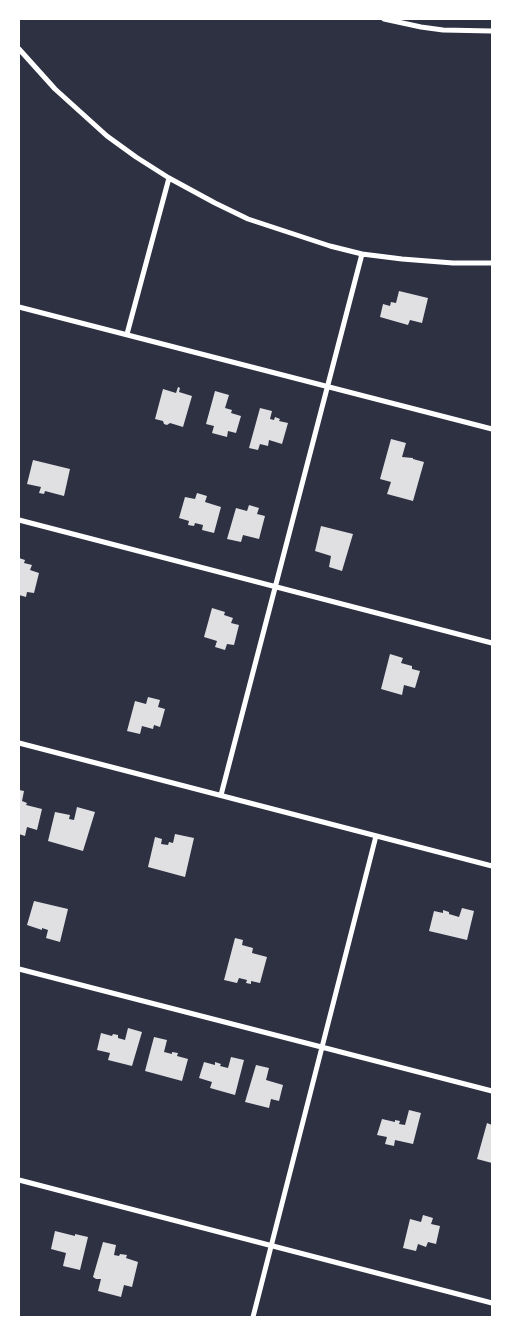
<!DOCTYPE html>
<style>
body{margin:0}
#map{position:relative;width:511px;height:1336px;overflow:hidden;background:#2d3142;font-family:"Sofia Sans Condensed",sans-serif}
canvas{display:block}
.frame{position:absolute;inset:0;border:20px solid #fff;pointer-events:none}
</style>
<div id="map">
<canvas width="511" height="1336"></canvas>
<div class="frame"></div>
</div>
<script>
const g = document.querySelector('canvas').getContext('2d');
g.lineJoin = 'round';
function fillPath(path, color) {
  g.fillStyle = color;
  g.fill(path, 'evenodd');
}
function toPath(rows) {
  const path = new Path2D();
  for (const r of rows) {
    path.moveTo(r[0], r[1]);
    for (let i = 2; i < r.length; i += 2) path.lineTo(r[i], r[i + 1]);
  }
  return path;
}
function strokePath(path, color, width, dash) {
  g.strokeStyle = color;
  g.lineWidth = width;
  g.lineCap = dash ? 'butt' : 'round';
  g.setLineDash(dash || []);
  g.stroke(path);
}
fillPath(toPath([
 [399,291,428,298,422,323,410,320,408,325,380,317,383,304,390,306,391,302,396,303],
 [178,387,180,388,179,392,192,396,183,427,170,423,167,425,164,424,163,421,155,419,163,389,176,393],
 [215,391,229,395,225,408,232,410,231,413,241,416,236,433,228,431,227,437,212,433,214,426,206,424],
 [260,408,272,411,270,419,274,420,275,417,280,419,279,421,288,423,282,444,269,440,268,446,260,444,258,450,249,448],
 [391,439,406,443,402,457,413,458,413,459,424,462,413,501,387,494,391,482,380,479],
 [33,460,70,469,64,496,45,491,44,494,39,493,41,487,27,484],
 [197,493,207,496,205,502,221,507,214,533,202,530,203,525,195,523,194,526,188,525,189,521,179,518,185,497,195,499],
 [249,505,259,508,257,514,265,516,259,539,243,535,241,542,227,539,236,508,247,511],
 [321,526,353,534,342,571,329,567,331,556,315,551],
 [19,558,25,560,24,563,32,565,30,570,39,573,34,593,27,592,26,597,19,595],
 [212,608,225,612,224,615,233,618,231,623,239,625,234,645,227,644,225,650,215,647,217,641,204,637],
 [390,654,403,658,401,663,412,666,412,669,420,671,415,688,404,685,402,695,381,689],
 [148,697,160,700,158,707,165,709,160,727,154,725,153,729,142,726,140,734,127,731,135,701,146,704],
 [19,790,24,791,22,801,27,803,26,805,42,809,37,830,27,827,25,836,19,834],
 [77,807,95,812,83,851,48,841,55,812,70,815,69,819,74,820],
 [175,834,194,838,185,877,148,867,155,837,162,839,161,844,168,845,169,842,173,843],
 [34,901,68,909,60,942,46,938,48,930,42,928,42,930,27,925],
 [462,908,474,911,467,940,429,931,434,911,443,913,443,910,449,912,449,914,459,917],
 [235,938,243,940,242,945,253,948,252,953,267,957,260,983,251,981,251,984,246,983,247,980,239,978,237,983,224,980],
 [128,1028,142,1032,132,1066,108,1060,110,1053,97,1050,101,1033,112,1036,113,1034,118,1035,118,1038,125,1040],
 [154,1037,167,1040,164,1052,172,1054,172,1052,178,1053,177,1056,188,1059,182,1081,145,1071],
 [231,1057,244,1060,235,1095,210,1088,212,1082,199,1078,204,1062,215,1065,215,1062,221,1064,220,1066,228,1068],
 [256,1065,269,1068,266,1080,283,1085,279,1101,271,1099,269,1108,245,1102],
 [409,1110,421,1113,413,1144,395,1140,394,1146,385,1144,387,1137,377,1135,382,1119,395,1122,395,1120,400,1121,399,1124,405,1125],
 [487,1123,492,1125,492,1163,477,1159],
 [423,1215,433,1218,431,1224,440,1226,436,1244,428,1242,426,1247,418,1244,416,1251,403,1248,410,1219,421,1222],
 [55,1231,75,1236,75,1234,88,1237,80,1270,63,1266,66,1253,51,1249],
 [103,1242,116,1245,114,1255,119,1256,120,1254,127,1255,126,1258,138,1262,132,1287,124,1285,121,1297,98,1291,101,1279,96,1279,93,1277]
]), '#e0e0e3');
strokePath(toPath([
 [384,19,421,27,443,30,492,31],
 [19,49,55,89,107,136,136,157,169,178,215,203,248,219,330,246,362,254,402,259,453,263,492,263],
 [19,307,492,429],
 [127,334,169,178],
 [19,520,492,643],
 [19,743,492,866],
 [221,795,362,254],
 [19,969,492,1091],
 [19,1180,492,1303],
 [253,1317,376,836]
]), '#fff', 5);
</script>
